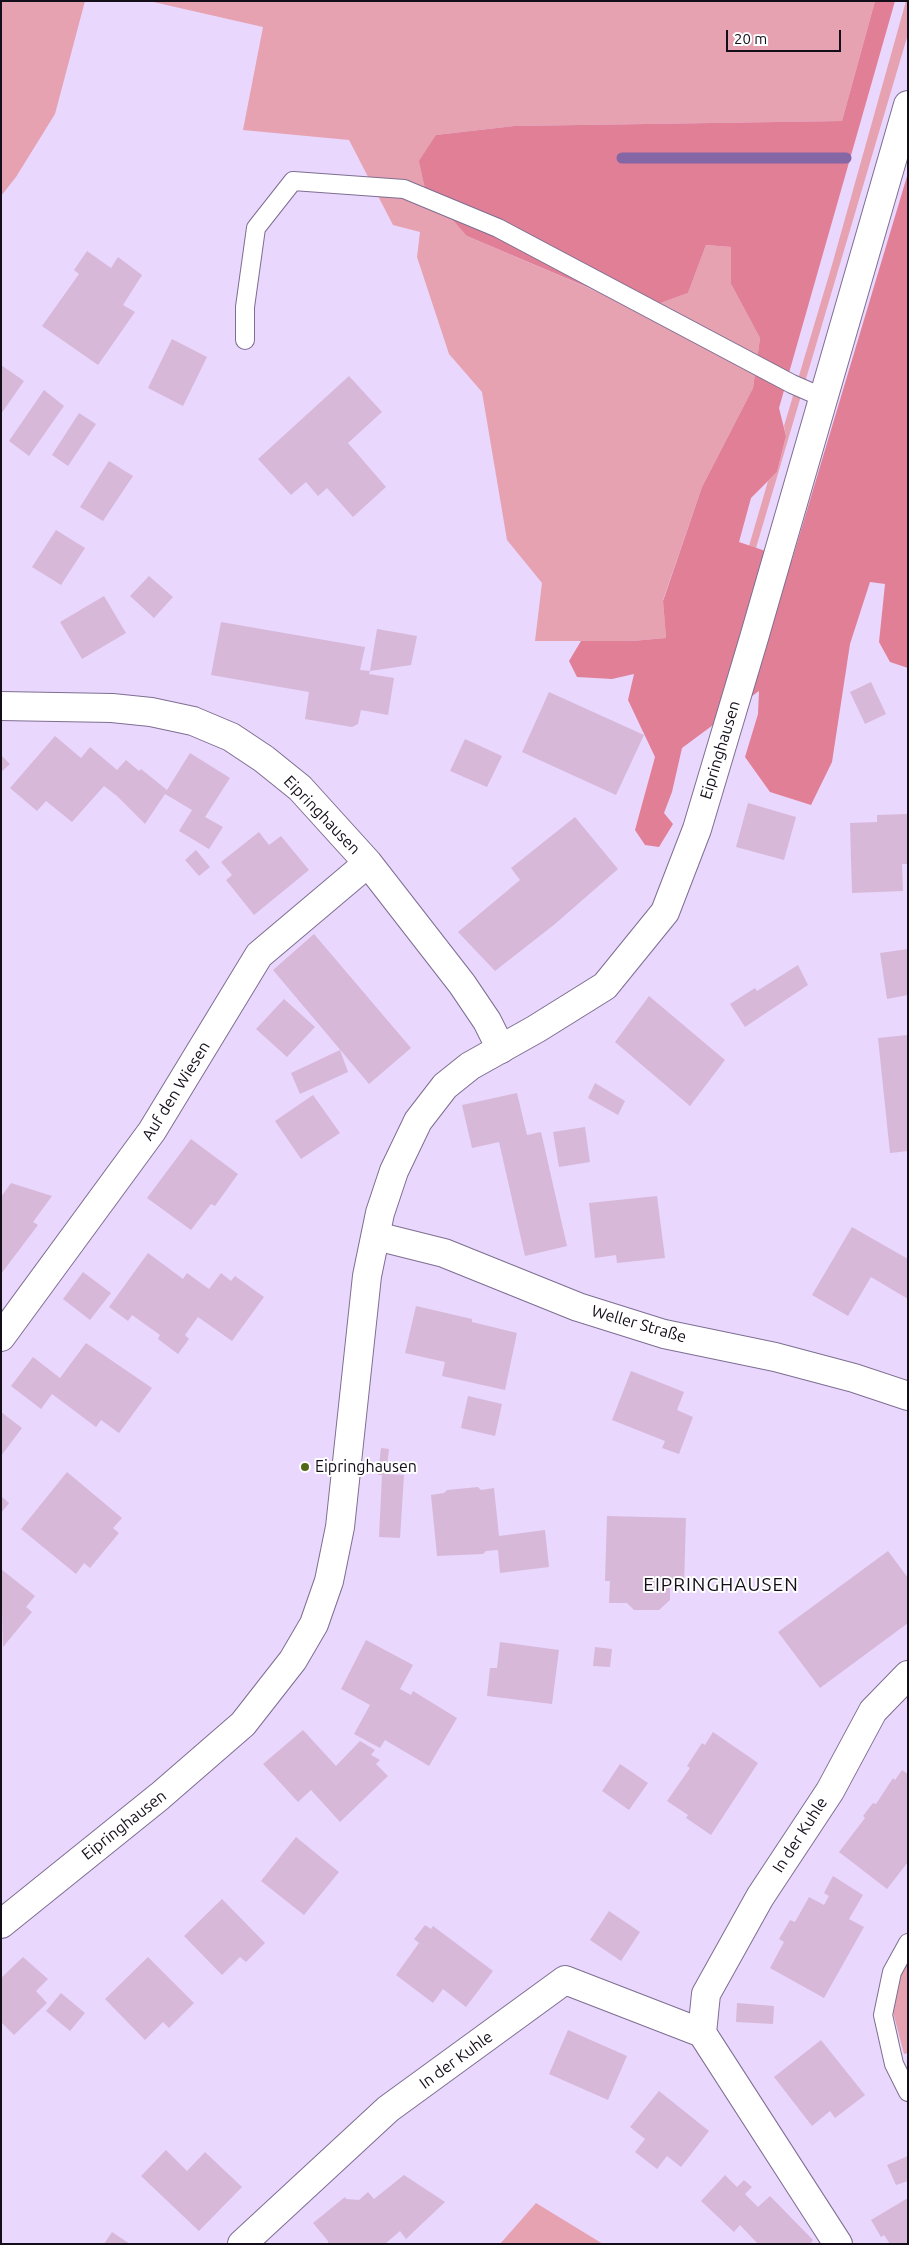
<!DOCTYPE html>
<meta charset="utf-8">
<style>
body{margin:0}
#map{position:relative;width:909px;height:2245px;overflow:hidden;background:#e9d7fe;font-family:Ubuntu,sans-serif}
canvas{display:block}
.frame{position:absolute;inset:0;border:2px solid #140e1a;pointer-events:none}
.scale{position:absolute;left:726px;top:30px;width:115px;height:22px;box-sizing:border-box;border:2px solid #140e1a;border-top:0;padding-left:6px;font-size:15px;line-height:18px;white-space:nowrap;color:#140e1a;-webkit-text-stroke:4px #fff;paint-order:stroke}
</style>
<div id="map">
<canvas width="909" height="2245"></canvas>
<div class="frame"></div>
<div class="scale">20 m</div>
</div>
<script>
const g = document.querySelector('canvas').getContext('2d');
g.lineJoin = 'round';
function fillPath(path, color) {
  g.fillStyle = color;
  g.fill(path, 'evenodd');
}
function toPath(rows) {
  const path = new Path2D();
  for (const r of rows) {
    path.moveTo(r[0], r[1]);
    for (let i = 2; i < r.length; i += 2) path.lineTo(r[i], r[i + 1]);
  }
  return path;
}
function strokePath(path, color, width, dash) {
  g.strokeStyle = color;
  g.lineWidth = width;
  g.lineCap = dash ? 'butt' : 'round';
  g.setLineDash(dash || []);
  g.stroke(path);
}
function write(font, color, halo, rows, align = 'center') {
  g.font = font + ' Ubuntu,sans-serif';
  g.lineWidth = 4;
  g.setLineDash([]);
  g.textBaseline = 'middle';
  g.strokeStyle = halo;
  g.fillStyle = color;
  for (const [text, x, y, turn = 0] of rows) {
    g.save();
    g.translate(x, y);
    g.rotate((+turn || 0) * Math.PI / 180);
    g.textAlign = isNaN(turn) ? turn : align;
    if (halo) g.strokeText(text, 0, 0);
    g.fillText(text, 0, 0);
    g.restore();
  }
}
fillPath(toPath([
 [1,1,85,1,55,114,16,177,1,196],
 [149,1,875,1,842,121,514,126,436,135,467,236,640,310,688,293,706,245,731,247,731,284,760,338,753,388,702,487,663,600,666,638,632,641,535,641,542,583,507,540,482,392,449,354,417,257,420,232,393,225,349,140,243,130,263,27],
 [906,1,908,1,908,34,756,548,749,546,768,481,777,472,786,436,784,426,832,265],
 [908,1961,908,2053,904,2054,893,2012,900,1975],
 [536,2203,603,2244,500,2244]
]), '#e6a2b1');
fillPath(toPath([
 [875,1,895,1,779,408,786,436,777,472,751,498,739,542,792,560,908,173,908,668,890,662,879,642,885,584,870,582,850,644,832,762,811,805,770,792,745,757,758,714,759,691,682,748,672,792,664,813,673,824,659,847,645,845,635,830,655,757,628,700,634,674,612,679,577,677,569,661,581,641,632,641,666,638,663,601,702,487,753,388,760,338,731,284,731,247,706,245,688,293,641,310,467,236,425,188,419,161,436,135,514,126,842,121]
]), '#e17f97');
strokePath(toPath([
 [622,158,846,158]
]), '#8467a4', 11);
fillPath(toPath([
 [87,251,111,268,118,257,142,275,123,305,135,312,98,365,42,326,79,274,74,270],
 [172,339,207,357,183,406,148,388],
 [1,365,24,381,1,414],
 [349,376,382,412,348,443,386,487,353,517,327,488,318,496,306,482,291,495,258,459],
 [44,390,64,406,29,456,9,441],
 [79,413,96,424,68,466,52,455],
 [109,461,133,476,103,521,80,507],
 [56,530,85,548,61,585,32,567],
 [149,576,173,597,154,618,130,596],
 [104,596,126,633,82,659,60,622],
 [221,622,365,647,360,670,370,671,369,674,394,678,388,715,361,710,358,724,352,727,305,719,309,692,211,675],
 [377,629,417,636,411,665,370,671],
 [871,682,886,714,865,724,850,692],
 [549,692,644,735,616,795,522,752],
 [55,736,81,758,90,747,117,770,126,760,139,771,141,769,167,790,190,753,230,778,205,817,223,827,209,849,179,831,192,810,165,794,145,824,117,796,104,786,72,822,46,801,37,811,10,788],
 [465,739,502,756,487,787,450,771],
 [1,755,10,764,1,772],
 [748,803,796,817,784,860,736,847],
 [908,814,908,864,902,864,903,891,852,893,850,823,877,822,877,815],
 [575,817,618,869,555,924,495,971,458,932,520,880,511,868],
 [259,832,269,845,281,836,309,870,254,915,226,880,232,875,221,862],
 [196,850,210,867,199,876,185,860],
 [314,934,411,1048,369,1084,273,970],
 [908,949,908,995,887,999,880,953],
 [798,965,808,985,745,1027,730,1004,755,988,757,991],
 [649,996,725,1060,690,1106,615,1042],
 [284,999,315,1027,287,1057,256,1029],
 [908,1035,908,1151,890,1153,878,1038],
 [340,1050,348,1072,300,1094,291,1073],
 [595,1083,625,1101,618,1115,588,1098],
 [517,1093,527,1135,541,1132,567,1246,525,1256,499,1142,472,1148,462,1105],
 [313,1095,340,1133,301,1159,275,1121],
 [585,1127,590,1162,559,1167,553,1132],
 [191,1139,238,1174,215,1206,211,1204,191,1230,147,1198],
 [11,1183,52,1196,33,1222,38,1225,1,1274,1,1197],
 [657,1196,665,1258,617,1263,616,1255,595,1258,589,1203],
 [852,1227,908,1259,908,1299,871,1277,848,1316,812,1295],
 [148,1253,183,1279,187,1273,209,1289,221,1273,231,1281,235,1276,264,1297,232,1341,198,1317,185,1335,189,1339,178,1354,158,1339,160,1335,132,1315,128,1321,109,1307],
 [83,1272,111,1293,90,1320,63,1299],
 [416,1306,472,1319,472,1322,517,1333,505,1390,442,1376,445,1362,405,1353],
 [86,1343,152,1388,119,1433,101,1420,96,1427,52,1394,41,1409,11,1386,33,1357,60,1378],
 [631,1371,684,1392,677,1410,693,1417,679,1454,662,1448,665,1441,612,1420],
 [468,1396,502,1404,495,1436,461,1428],
 [1,1412,22,1428,1,1456],
 [381,1448,389,1449,386,1474,404,1475,400,1538,379,1537,382,1475,378,1475],
 [67,1472,122,1518,113,1528,119,1533,90,1568,84,1563,76,1574,21,1529],
 [478,1487,481,1490,494,1488,499,1536,545,1530,549,1567,500,1573,498,1550,486,1551,483,1554,437,1556,431,1495,444,1493,447,1490],
 [1,1496,9,1503,1,1513],
 [607,1516,686,1518,684,1585,670,1585,670,1600,659,1610,634,1610,627,1603,609,1603,610,1581,605,1581],
 [888,1551,908,1578,908,1623,820,1688,778,1632],
 [1,1569,35,1596,26,1607,32,1612,3,1647],
 [366,1640,413,1665,400,1689,411,1695,413,1691,457,1718,429,1766,385,1740,380,1748,354,1734,370,1705,341,1689],
 [500,1642,559,1650,552,1704,487,1696,490,1668,497,1668],
 [595,1647,612,1649,610,1667,593,1666],
 [303,1730,336,1766,360,1741,375,1750,371,1755,380,1760,376,1764,388,1776,340,1822,311,1790,298,1802,263,1764],
 [713,1732,758,1763,711,1835,686,1818,688,1815,667,1801,690,1768,687,1766,702,1743,705,1745],
 [620,1764,648,1783,629,1810,602,1791],
 [902,1770,908,1774,908,1862,887,1889,839,1852,865,1818,863,1816,873,1803,876,1804,893,1778,895,1780],
 [296,1837,339,1872,304,1915,261,1881],
 [833,1876,863,1895,849,1919,864,1927,824,1998,770,1968,784,1942,779,1939,790,1920,795,1922,809,1897,824,1905,829,1896,824,1893],
 [222,1899,265,1943,246,1962,240,1957,222,1975,184,1936],
 [609,1911,640,1932,621,1961,590,1940],
 [425,1925,431,1929,433,1926,493,1971,466,2007,443,1989,433,2003,396,1975,419,1943,414,1939],
 [23,1957,48,1979,36,1991,47,2003,14,2035,1,2022,1,1978],
 [148,1957,194,2003,169,2028,163,2022,145,2040,105,1999],
 [61,1993,85,2013,70,2031,46,2011],
 [737,2003,774,2006,773,2024,736,2022],
 [568,2030,627,2056,608,2100,549,2074],
 [821,2040,865,2095,835,2118,830,2111,812,2126,774,2077],
 [659,2091,709,2131,681,2167,667,2156,657,2169,635,2152,645,2139,630,2127],
 [166,2150,187,2171,205,2152,242,2187,199,2231,141,2176],
 [908,2156,908,2181,896,2185,887,2165],
 [404,2175,445,2202,406,2239,400,2231,385,2244,328,2244,328,2241,313,2223,345,2197,346,2199,359,2200,368,2192,374,2199],
 [725,2175,737,2187,744,2180,752,2187,745,2194,758,2207,770,2196,813,2240,810,2244,758,2244,740,2225,734,2232,701,2201],
 [908,2198,908,2244,890,2244,884,2235,881,2237,871,2220],
 [112,2232,130,2244,104,2244]
]), '#d7b8d8');
const lane = toPath([
 [245,340,245,307,256,228,293,181,404,189,498,228,792,384,824,398],
 [908,1943,892,1972,883,2015,894,2064,908,2092]
]);
const street = toPath([
 [1,706,112,708,151,712,193,721,231,737,264,759,300,788,368,863,462,984,487,1021,501,1049],
 [376,1236,444,1253,578,1307,664,1334,775,1357,854,1378,908,1396],
 [1,1337,152,1131,259,955,368,863],
 [702,2033,706,1994,760,1897,830,1791,873,1711,908,1675],
 [242,2244,388,2109,565,1980,702,2033,838,2244]
]);
const secondary = toPath([
 [1,1924,160,1796,243,1724,293,1660,314,1624,329,1581,340,1527,367,1276,380,1213,394,1171,418,1121,445,1086,470,1066,536,1029,605,986,665,912,697,829,754,638,908,105]
]);
strokePath(lane, '#7e6e91', 20);
strokePath(street, '#7e6e91', 30);
strokePath(secondary, '#7e6e91', 30);
strokePath(lane, '#fff', 18);
strokePath(street, '#fff', 28);
strokePath(secondary, '#fff', 28);
for (const [x, y, r, color] of [
 [305,1467,5,"#506818"]
]) {
  const dot = new Path2D();
  dot.arc(x, y, r, 0, 2 * Math.PI);
  g.fillStyle = color;
  g.fill(dot);
  strokePath(dot, '#fff', 2);
}
write('16px', '#140e1a', '#fff', [
 ["Eipringhausen",720,750,-73],
 ["Eipringhausen",322,815,46],
 ["Auf den Wiesen",176,1091,-58],
 ["Weller Straße",639,1324,16],
 ["Eipringhausen",124,1825,-38],
 ["In der Kuhle",800,1835,-57],
 ["In der Kuhle",456,2060,-36]
]);
write('16px', '#140e1a', '#fff', [
 ["Eipringhausen",315,1467]
], 'left');
g.letterSpacing = '1px';
write('19px', '#140e1a', '#fff', [
 ["EIPRINGHAUSEN",721,1585]
]);
g.letterSpacing = '0px';
</script>
